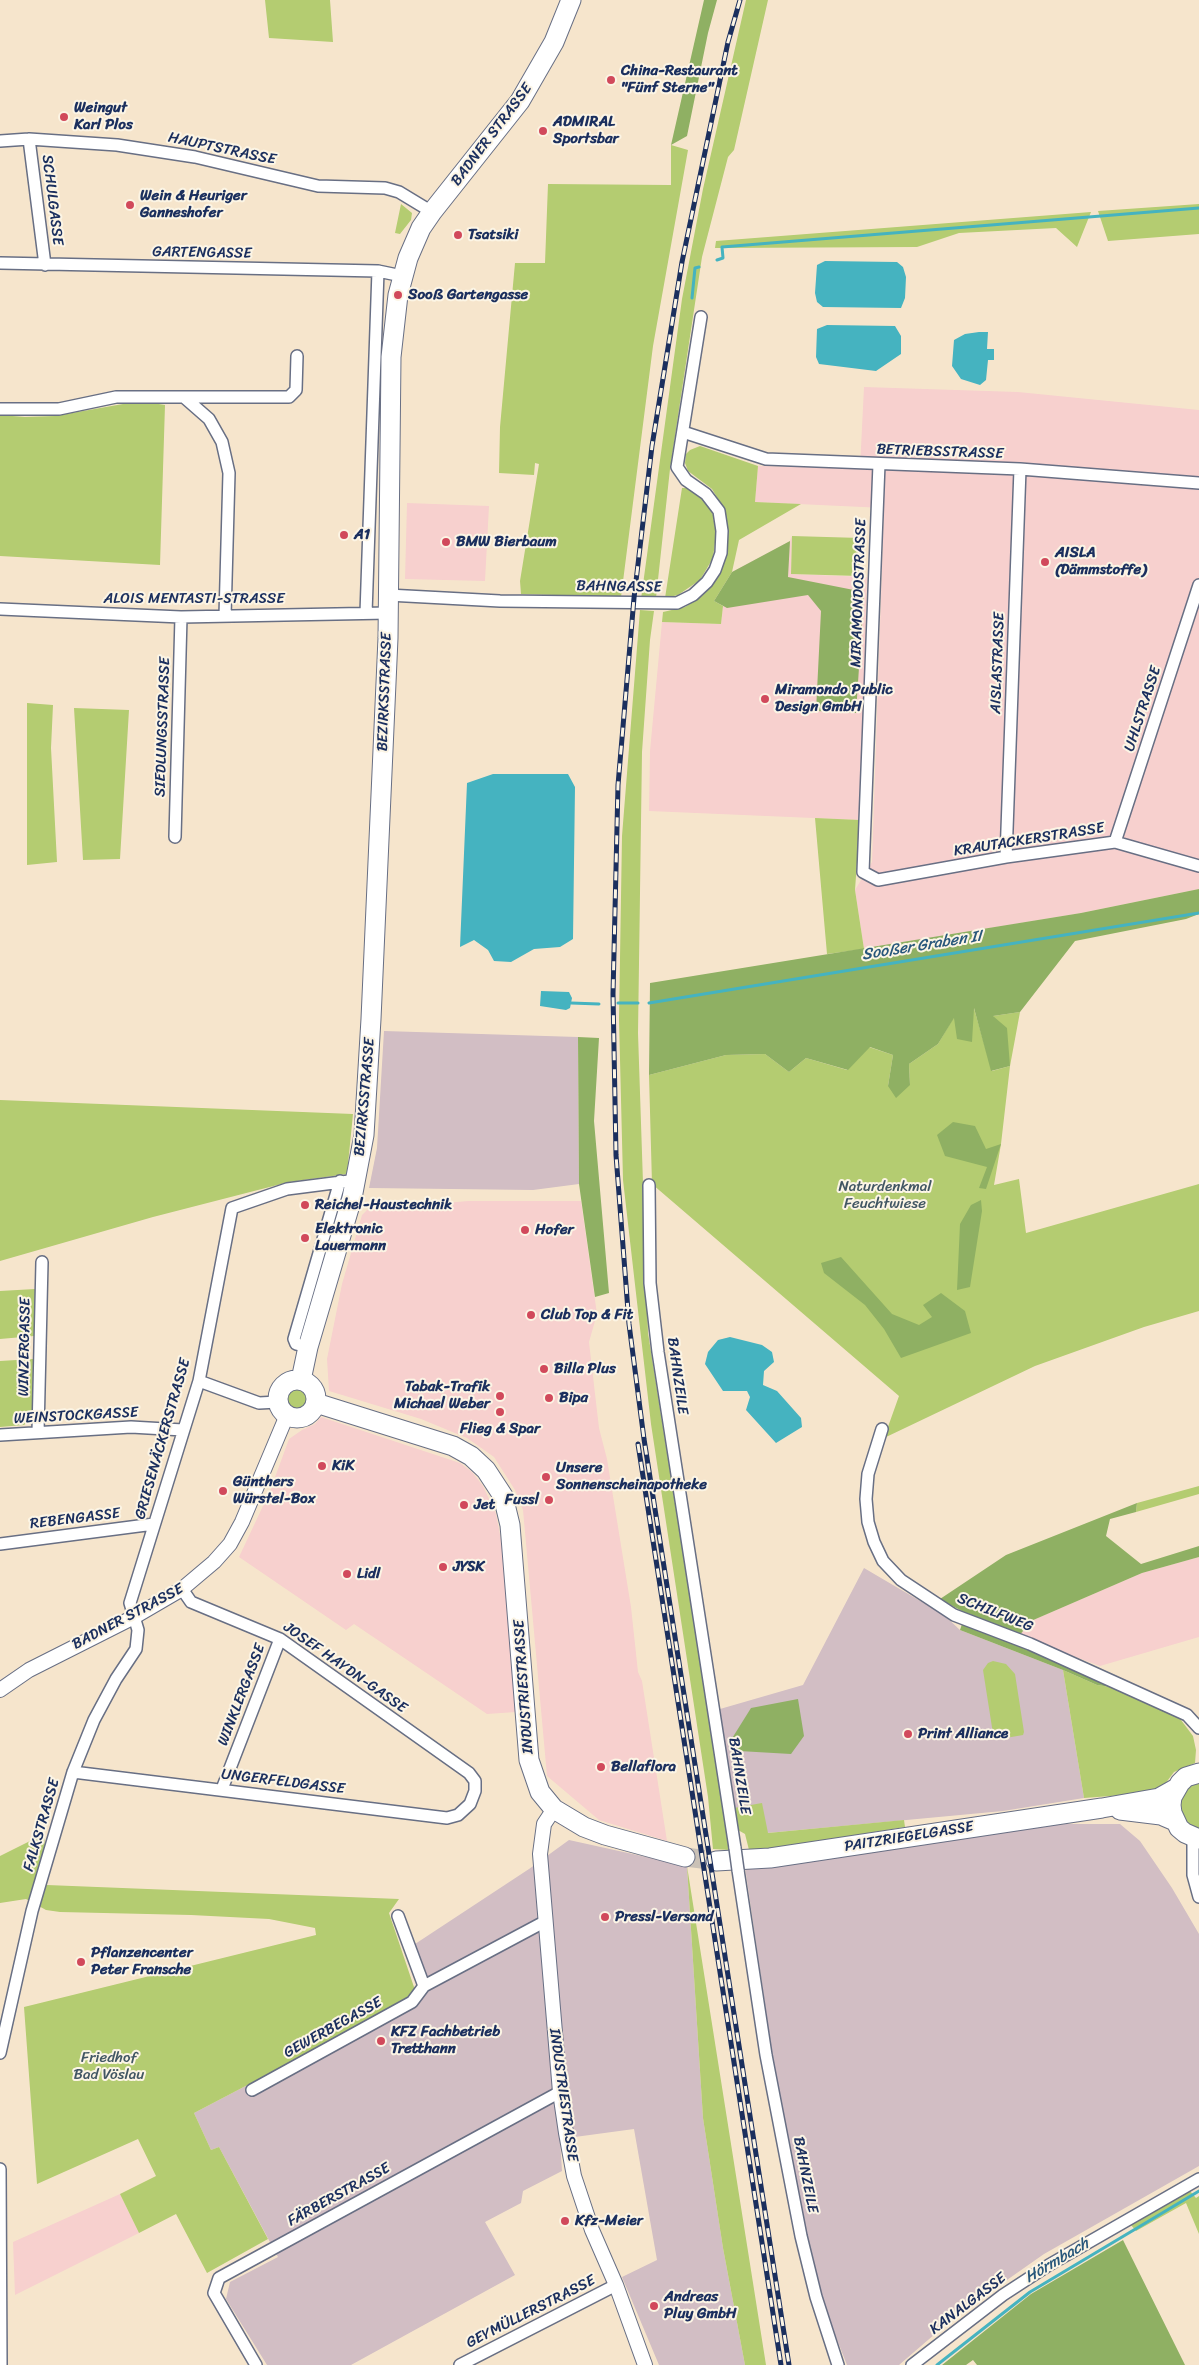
<!DOCTYPE html>
<meta charset="utf-8">
<style>
body{margin:0}
canvas{display:block;background:#f6e5cc}
</style>
<canvas width="1199" height="2365"></canvas>
<script>
const g = document.querySelector('canvas').getContext('2d');
g.lineJoin = 'round';
function fillPath(path, color) {
  g.fillStyle = color;
  g.fill(path, 'evenodd');
}
function toPath(rows) {
  const path = new Path2D();
  for (const r of rows) {
    if (r.length === 3) {
      path.moveTo(r[0] + r[2], r[1]);
      path.arc(r[0], r[1], r[2], 0, 2 * Math.PI);
      continue;
    }
    path.moveTo(r[0], r[1]);
    for (let i = 2; i < r.length; i += 2) path.lineTo(r[i], r[i + 1]);
  }
  return path;
}
function strokePath(path, color, width, dash) {
  g.strokeStyle = color;
  g.lineWidth = width;
  g.lineCap = dash ? 'butt' : 'round';
  g.setLineDash(dash || []);
  g.stroke(path);
}
function write(font, color, halo, rows, align = 'center') {
  g.font = font + ' Sriracha,sans-serif';
  g.lineWidth = 4;
  g.setLineDash([]);
  g.textBaseline = 'middle';
  g.strokeStyle = halo;
  g.fillStyle = color;
  for (const [text, x, y, turn = 0] of rows) {
    g.save();
    g.translate(x, y);
    g.rotate((+turn || 0) * Math.PI / 180);
    g.textAlign = isNaN(turn) ? turn : align;
    if (halo) g.strokeText(text, 0, 0);
    g.fillText(text, 0, 0);
    g.restore();
  }
}
fillPath(toPath([
 [864,387,1018,392,1199,410,1199,889,1081,913,864,949,855,890,872,862,884,508,755,502,758,466,860,468],
 [407,503,489,506,485,581,405,579],
 [792,536,791,574,867,577,860,820,649,811,650,751,662,622,721,624,723,606,732,572,790,541],
 [468,1201,581,1201,597,1314,589,1342,599,1428,607,1459,631,1607,638,1672,642,1681,667,1841,599,1820,547,1776,523,1510,515,1490,494,1457,467,1438,421,1419,329,1391,327,1359,342,1284,362,1215,367,1210],
 [321,1417,460,1463,472,1472,483,1486,496,1514,502,1545,516,1712,487,1714,354,1624,346,1630,239,1557,270,1491,289,1439,302,1430,315,1424],
 [1199,1557,1199,1637,1100,1666,1019,1636,1031,1621,1142,1573],
 [120,2194,139,2233,15,2295,13,2242]
]), '#f7d0ce');
fillPath(toPath([
 [384,1031,578,1037,579,1184,533,1190,369,1188,377,1148],
 [864,1568,944,1615,960,1630,1063,1670,1084,1798,1003,1811,767,1833,734,1808,720,1709,803,1685],
 [1066,1824,1120,1824,1140,1841,1172,1888,1199,1934,1199,2166,1044,2254,957,2315,899,2365,847,2365,820,2296,781,2114,745,1867,1011,1828],
 [569,1840,687,1866,703,2118,723,2248,745,2365,659,2365,622,2277,657,2260,634,2129,560,2139,562,2171,523,2191,521,2203,485,2222,515,2275,351,2365,267,2365,226,2299,230,2282,278,2257,219,2147,211,2150,194,2113,322,2046,416,1993,426,1979,412,1946,529,1869]
]), '#d2bec4');
fillPath(toPath([
 [265,0,330,0,333,42,269,38],
 [746,0,768,0,734,150,728,157,702,257,670,469,656,598,641,599,682,299,703,189],
 [671,145,688,150,653,346,621,597,521,594,520,581,539,464,535,463,534,475,499,473,500,427,515,263,545,263,548,184,671,185],
 [401,204,412,213,411,220,400,234,395,233],
 [1199,204,1199,234,1108,241,1098,211],
 [1091,212,1077,247,1056,228,959,233,917,247,715,248,716,241],
 [140,401,165,405,160,565,0,556,0,415,25,417,55,416],
 [700,446,758,466,755,502,801,504,739,540,732,572,714,601,723,606,721,624,662,622,663,612,685,607,702,596,717,579,725,560,728,537,726,517,721,504,712,489,688,471,685,463,686,454,690,450],
 [682,488,687,488,694,492,708,505,713,515,716,535,713,558,700,580,678,595,665,598],
 [792,536,861,538,859,576,791,574],
 [640,610,654,611,650,640,642,752,638,1033,648,1333,708,1712,714,1737,730,1850,713,1849,708,1797,651,1424,623,1180,619,1019,622,836],
 [27,703,53,705,51,748,57,862,27,865],
 [74,708,129,710,120,859,83,860],
 [815,818,860,820,855,890,864,949,827,954],
 [973,1005,992,1071,1010,1066,993,1016,1020,1012,1010,1066,1001,1144,994,1185,1019,1179,1026,1233,1199,1184,1199,1311,1144,1327,1035,1366,884,1438,899,1396,652,1184,649,1075,726,1055,765,1054,789,1072,806,1058,847,1070,869,1047,893,1055,888,1086,910,1085,909,1064,938,1044,954,1017],
 [0,1100,353,1114,347,1174,289,1182,153,1217,0,1261],
 [35,1289,34,1336,0,1339,0,1291],
 [33,1359,32,1418,24,1425,0,1427,0,1361],
 [297,1398,12],
 [1199,1486,1199,1494,1136,1512,1137,1503],
 [993,1661,1006,1664,1015,1674,1024,1732,1023,1735,994,1740,983,1670,988,1663],
 [1063,1670,1097,1685,1118,1688,1175,1712,1193,1736,1196,1750,1195,1763,1174,1772,1162,1788,1150,1793,1084,1798],
 [1199,1780,1199,1832,1191,1829,1179,1815,1179,1797,1183,1789],
 [762,1803,768,1833,904,1820,905,1827,770,1849,749,1850,745,1834,738,1830,734,1808],
 [44,1834,47,1885,399,1899,389,1913,416,1993,322,2046,194,2113,211,2150,219,2147,268,2239,207,2273,176,2214,139,2233,120,2194,156,2176,138,2139,37,2184,24,2007,316,1935,315,1928,269,1919,191,1915,60,1912,46,1910,26,1899,0,1903,0,1856],
 [687,1866,766,2365,745,2365,723,2248,703,2118],
 [1190,2191,1196,2198,1199,2196,1199,2234,1186,2203,1136,2231,1131,2225]
]), '#b4cc71');
fillPath(toPath([
 [704,0,717,0,708,33,687,136,671,145],
 [790,541,788,577,864,592,856,713,816,711,821,611,808,595,727,608,714,601,732,572],
 [1199,889,1199,914,1186,919,1075,941,1020,1012,993,1016,1007,1028,1010,1066,991,1071,974,1008,972,1042,957,1039,954,1018,938,1044,909,1064,910,1085,896,1098,888,1086,893,1055,870,1047,848,1070,806,1058,789,1072,765,1054,726,1055,649,1075,650,983,1081,913],
 [578,1037,599,1038,594,1121,609,1293,595,1297,579,1184],
 [953,1122,975,1126,986,1149,1001,1144,986,1189,979,1188,987,1167,945,1156,937,1135],
 [981,1200,982,1211,970,1287,957,1290,960,1224,971,1205],
 [841,1257,892,1314,919,1325,932,1317,923,1305,941,1293,965,1311,971,1333,901,1358,884,1329,865,1305,824,1273,821,1263],
 [1137,1503,1136,1512,1110,1519,1106,1536,1141,1564,1199,1546,1199,1557,1142,1573,1031,1621,1019,1636,987,1625,940,1599,1006,1555],
 [962,1624,1095,1675,1118,1688,1097,1685,1063,1670,960,1630],
 [798,1699,804,1736,791,1754,739,1751,731,1740,751,1708],
 [1123,2240,1185,2365,977,2365,973,2360,966,2365,942,2365,1031,2294]
]), '#8fb063');
fillPath(toPath([
 [825,261,897,262,903,267,906,277,905,298,901,308,823,307,817,302,815,293,817,265],
 [827,325,895,326,901,336,901,354,876,371,819,364,816,357,817,329],
 [979,332,988,332,987,349,994,349,994,360,988,360,986,380,980,385,961,379,952,366,954,340,965,334],
 [493,774,568,774,575,787,573,939,560,947,534,949,511,962,494,961,488,950,474,940,460,947,467,783],
 [541,991,569,992,572,998,570,1008,566,1010,540,1006],
 [730,1337,762,1345,772,1352,774,1362,764,1371,763,1385,777,1391,801,1418,802,1427,776,1443,746,1410,750,1397,747,1391,723,1391,705,1364,708,1352,718,1340]
]), '#45b3c0');
strokePath(toPath([
 [717,260,723,258,722,247,1199,208],
 [692,298,695,268,699,267],
 [571,1003,599,1004],
 [618,1003,638,1003],
 [649,1003,1199,913],
 [937,2365,1030,2292,1199,2191]
]), '#45b3c0', 3);
strokePath(toPath([
 [685,1857,716,1861]
]), '#cac1b6', 19, [19, 9]);
const minor = toPath([
 [29,139,45,265],
 [0,141,29,139,117,145,195,157,318,186,385,188,399,192,432,212],
 [0,263,378,271,402,276],
 [185,398,209,419,222,442,229,473,225,616],
 [0,409,59,409,116,397,289,397,296,390,297,356],
 [683,432,766,459,1020,469,1199,483],
 [879,464,863,872,878,880,1006,857,1115,842,1199,866],
 [388,595,500,601,677,603,693,595,707,582,715,570,721,553,722,531,719,511,706,494,686,480,677,467,701,317],
 [0,609,181,617,388,613],
 [366,613,378,271],
 [175,837,181,617],
 [1115,842,1199,585],
 [1006,857,1020,469],
 [649,1185,650,1283,658,1352,735,1848],
 [308,1347,296,1344,294,1339,340,1181],
 [199,1381,259,1403,278,1402],
 [882,1429,868,1474,866,1499,868,1522,874,1542,883,1561,901,1580,954,1615,1030,1644,1187,1715,1199,1728],
 [38,1432,42,1262],
 [0,1435,131,1427,183,1430],
 [0,1544,154,1524],
 [73,1772,447,1818,458,1815,470,1804,475,1791,475,1781,469,1773,280,1639,191,1602,182,1589],
 [222,1789,280,1639],
 [1193,1837,1193,1875,1199,1897],
 [738,1870,766,2055,801,2236,816,2297,838,2365],
 [398,1916,424,1986,544,1922],
 [0,2053,32,1911,73,1772,94,1720,116,1679,136,1649,138,1630,130,1603,199,1381,232,1208,287,1189,357,1180],
 [252,2090,412,2002,424,1986],
 [0,2169,1,2365],
 [256,2365,214,2293,219,2278,560,2092],
 [460,2365,616,2285],
 [912,2365,1003,2295,1049,2265,1199,2179]
]);
const tertiary = toPath([
 [0,1690,29,1670,134,1617,182,1589,214,1562,230,1544,242,1522,287,1415],
 [554,1809,544,1824,540,1854,560,2092,566,2133,574,2176,592,2230,616,2285,645,2365]
]);
const primary = toPath([
 [297,1399,19],
 [301,1380,308,1347,352,1198,364,1135,371,1019,388,638,391,357,398,295,408,258,421,228,432,212,520,101,554,42,571,0],
 [316,1403,453,1446,471,1456,486,1470,503,1496,510,1525,529,1760,540,1792,554,1809,584,1827,605,1835,685,1857],
 [1199,1773,1186,1777,1180,1783,1172,1797,1171,1805,1172,1813,1179,1828,1185,1833,1199,1839],
 [1120,1810,1161,1815,1175,1821],
 [716,1861,770,1858,1102,1808,1159,1798,1175,1789]
]);
strokePath(minor, '#686f84', 14);
strokePath(tertiary, '#686f84', 16);
strokePath(primary, '#686f84', 21);
strokePath(minor, '#fff', 11);
strokePath(tertiary, '#fff', 14);
strokePath(primary, '#fff', 19);
const rail = toPath([
 [740,0,728,42,682,262,652,446,634,598,618,785,613,994,616,1155,629,1324,644,1439,789,2365],
 [638,1444,781,2365]
]);
strokePath(rail, '#1b2f5e', 5);
strokePath(rail, '#fcf5e5', 3, [9]);
const minorBridge = toPath([
 [735,1848,738,1870]
]);
strokePath(minorBridge, '#686f84', 14, []);
strokePath(minorBridge, '#fff', 11);
for (const [x, y, r, color] of [
 [611,80,5,"#d1495b"],
 [64,117,5,"#d1495b"],
 [543,131,5,"#d1495b"],
 [130,205,5,"#d1495b"],
 [458,235,5,"#d1495b"],
 [398,295,5,"#d1495b"],
 [344,535,5,"#d1495b"],
 [446,542,5,"#d1495b"],
 [1045,562,5,"#d1495b"],
 [765,699,5,"#d1495b"],
 [305,1205,5,"#d1495b"],
 [525,1230,5,"#d1495b"],
 [305,1238,5,"#d1495b"],
 [531,1315,5,"#d1495b"],
 [544,1369,5,"#d1495b"],
 [500,1396,5,"#d1495b"],
 [549,1398,5,"#d1495b"],
 [500,1412,5,"#d1495b"],
 [322,1466,5,"#d1495b"],
 [546,1477,5,"#d1495b"],
 [223,1491,5,"#d1495b"],
 [549,1500,5,"#d1495b"],
 [464,1505,5,"#d1495b"],
 [443,1567,5,"#d1495b"],
 [347,1574,5,"#d1495b"],
 [908,1734,5,"#d1495b"],
 [601,1767,5,"#d1495b"],
 [605,1917,5,"#d1495b"],
 [81,1962,5,"#d1495b"],
 [381,2041,5,"#d1495b"],
 [565,2221,5,"#d1495b"],
 [654,2306,5,"#d1495b"]
]) {
  const dot = new Path2D();
  dot.arc(x, y, r, 0, 2 * Math.PI);
  g.fillStyle = color;
  g.fill(dot);
  strokePath(dot, '#fcf5e5', 2);
}
write('bold 15px', '#1b2f5e', '#fcf5e5', [
 ["China-Restaurant",621,71],
 ["\"Fünf Sterne\"",621,88],
 ["Weingut",74,108],
 ["Karl Plos",74,125],
 ["ADMIRAL",553,122],
 ["Sportsbar",553,139],
 ["Wein & Heuriger",140,196],
 ["Ganneshofer",140,213],
 ["Tsatsiki",468,235],
 ["Sooß Gartengasse",408,295],
 ["A1",354,535],
 ["BMW Bierbaum",456,542],
 ["AISLA",1055,553],
 ["(Dämmstoffe)",1055,570],
 ["Miramondo Public",775,690],
 ["Design GmbH",775,707],
 ["Reichel-Haustechnik",315,1205],
 ["Elektronic",315,1229],
 ["Lauermann",315,1246],
 ["Hofer",535,1230],
 ["Club Top & Fit",541,1315],
 ["Billa Plus",554,1369],
 ["Tabak-Trafik",490,1387,"right"],
 ["Michael Weber",490,1404,"right"],
 ["Bipa",559,1398],
 ["Flieg & Spar",500,1429,"center"],
 ["KiK",332,1466],
 ["Unsere",556,1468],
 ["Sonnenscheinapotheke",556,1485],
 ["Günthers",233,1482],
 ["Würstel-Box",233,1499],
 ["Fussl",539,1500,"right"],
 ["Jet",474,1505],
 ["JYSK",453,1567],
 ["Lidl",357,1574],
 ["Print Alliance",918,1734],
 ["Bellaflora",611,1767],
 ["Pressl-Versand",615,1917],
 ["Pflanzencenter",91,1953],
 ["Peter Fransche",91,1970],
 ["KFZ Fachbetrieb",391,2032],
 ["Tretthann",391,2049],
 ["Kfz-Meier",575,2221],
 ["Andreas",664,2297],
 ["Pluy GmbH",664,2314]
], 'left');
write('15px', '#1b2f5e', '#fcf5e5', [
 ["BADNER STRASSE",492,135,-53],
 ["HAUPTSTRASSE",222,149,12],
 ["SCHULGASSE",52,200,83],
 ["GARTENGASSE",202,253,1],
 ["BETRIEBSSTRASSE",940,452,2],
 ["BAHNGASSE",619,587,1],
 ["MIRAMONDOSTRASSE",859,593,-88],
 ["ALOIS MENTASTI-STRASSE",194,599],
 ["AISLASTRASSE",998,663,-88],
 ["BEZIRKSSTRASSE",385,692,-88],
 ["UHLSTRASSE",1143,709,-72],
 ["SIEDLUNGSSTRASSE",163,727,-88],
 ["KRAUTACKERSTRASSE",1029,840,-9],
 ["BEZIRKSSTRASSE",365,1097,-85],
 ["WINZERGASSE",25,1347,-89],
 ["BAHNZEILE",677,1376,82],
 ["WEINSTOCKGASSE",76,1416,-3],
 ["GRIESENÄCKERSTRASSE",163,1439,-74],
 ["REBENGASSE",75,1519,-7],
 ["SCHILFWEG",995,1613,22],
 ["BADNER STRASSE",128,1617,-28],
 ["JOSEF HAYDN-GASSE",345,1668,35],
 ["INDUSTRIESTRASSE",524,1687,-94],
 ["WINKLERGASSE",242,1695,-69],
 ["BAHNZEILE",739,1776,81],
 ["UNGERFELDGASSE",283,1782,7],
 ["FALKSTRASSE",42,1825,-74],
 ["PAITZRIEGELGASSE",909,1837,-9],
 ["GEWERBEGASSE",333,2028,-29],
 ["INDUSTRIESTRASSE",563,2095,82],
 ["BAHNZEILE",805,2175,79],
 ["FÄRBERSTRASSE",339,2195,-29],
 ["KANALGASSE",968,2304,-37],
 ["GEYMÜLLERSTRASSE",531,2312,-27]
]);
write('15px', '#415663', '#fcf5e5', [
 ["Naturdenkmal",885,1187],
 ["Feuchtwiese",885,1204],
 ["Friedhof",109,2058],
 ["Bad Vöslau",109,2075]
]);
write('italic 16px', '#28577b', '#fcf5e5', [
 ["Sooßer Graben II",922,946,-9],
 ["Hörmbach",1057,2261,-31]
]);
</script>
